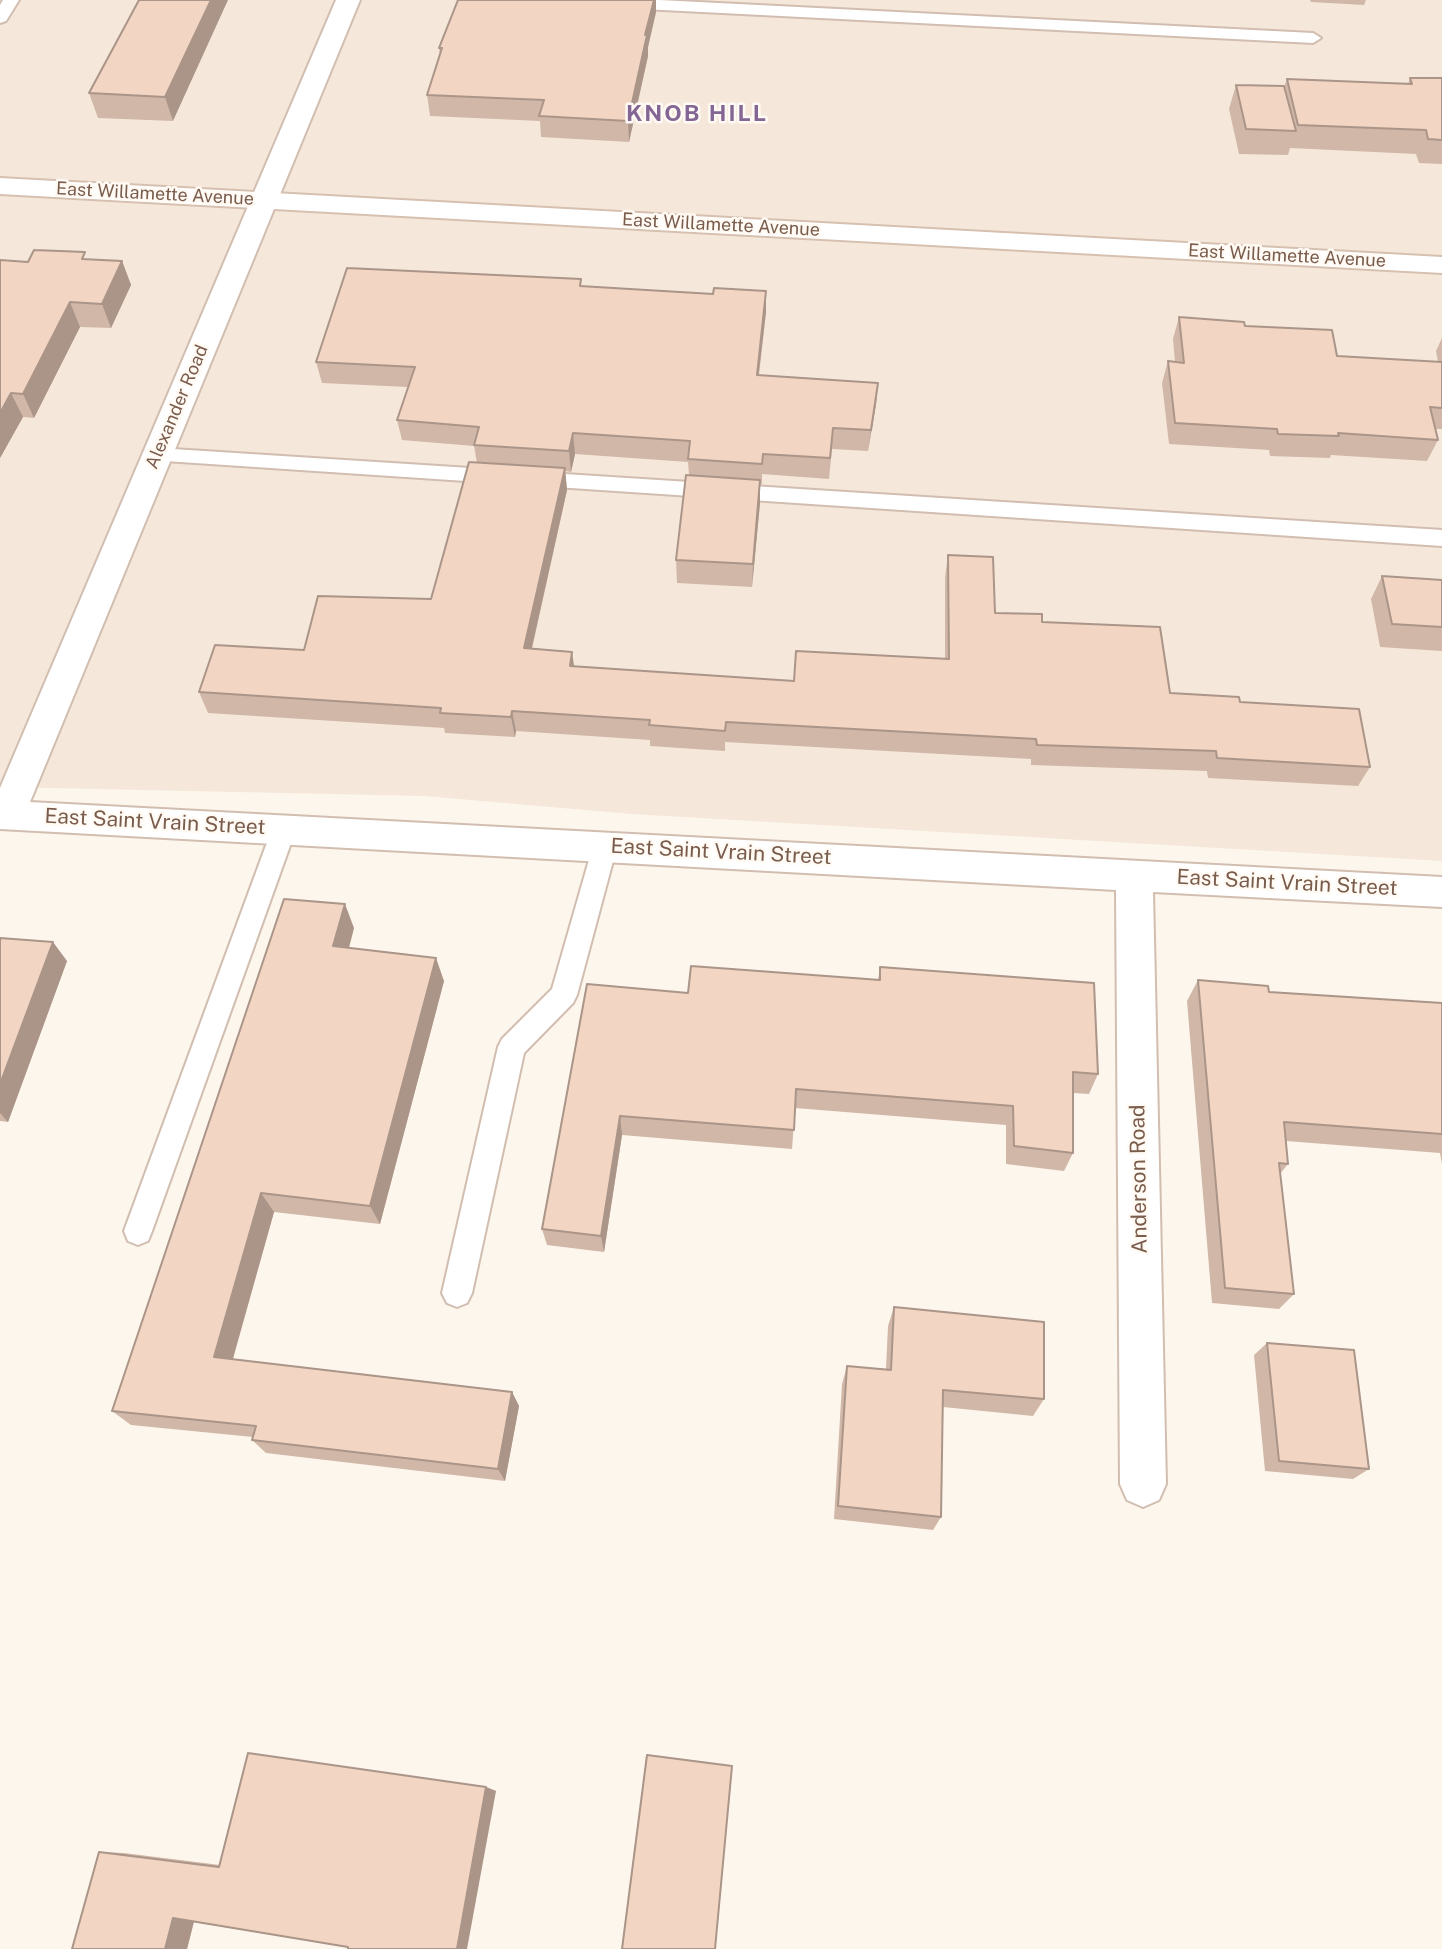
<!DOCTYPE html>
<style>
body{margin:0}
canvas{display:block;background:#fdf6ec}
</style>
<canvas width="1442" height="1949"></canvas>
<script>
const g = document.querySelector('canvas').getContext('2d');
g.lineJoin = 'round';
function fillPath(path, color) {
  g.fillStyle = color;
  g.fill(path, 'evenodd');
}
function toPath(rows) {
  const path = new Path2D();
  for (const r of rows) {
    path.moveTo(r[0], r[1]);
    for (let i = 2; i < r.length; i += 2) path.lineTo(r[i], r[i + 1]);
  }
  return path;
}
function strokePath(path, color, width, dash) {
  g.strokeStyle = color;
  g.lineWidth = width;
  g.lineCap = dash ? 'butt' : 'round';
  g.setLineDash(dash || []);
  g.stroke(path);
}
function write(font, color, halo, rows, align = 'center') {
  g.font = font + ' "Public Sans",sans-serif';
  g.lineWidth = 5;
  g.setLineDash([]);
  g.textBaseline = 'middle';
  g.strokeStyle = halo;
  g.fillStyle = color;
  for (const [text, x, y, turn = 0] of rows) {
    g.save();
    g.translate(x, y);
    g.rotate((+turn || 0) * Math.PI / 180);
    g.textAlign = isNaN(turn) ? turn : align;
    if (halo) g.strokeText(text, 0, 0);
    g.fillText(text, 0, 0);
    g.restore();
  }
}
fillPath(toPath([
 [0,0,1442,0,1442,861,631,814,424,796,0,787]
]), '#f5e8da');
const lane = toPath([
 [3,0,19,0,6,21,0,23,0,5,3,0],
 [556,0,659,0,1313,33,1321,38,1313,43,564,5,556,0],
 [157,448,1442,530,1442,546,150,460,147,455,150,450,157,448],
 [284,819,293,822,296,829,152,1231,148,1241,138,1245,128,1241,124,1231,272,829,275,822,284,819],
 [605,836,614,839,617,846,577,995,573,1003,524,1053,472,1293,467,1303,457,1307,447,1303,442,1293,498,1047,502,1039,552,989,593,846,596,839,605,836]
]);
const street = toPath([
 [336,0,360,0,30,802,1442,877,1442,907,1153,892,1166,1484,1159,1500,1143,1507,1127,1500,1120,1484,1116,890,0,829,0,788,336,0]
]);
const secondary = toPath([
 [0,178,1442,257,1442,273,0,194,0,178]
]);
strokePath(lane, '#d1beb0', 4);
strokePath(street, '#d1beb0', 4);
strokePath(secondary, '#d6c0b0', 4);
fillPath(lane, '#fff');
fillPath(street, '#fff');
fillPath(secondary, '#fff');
fillPath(toPath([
 [139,0,173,121,98,118,89,93],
 [1310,0,1366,0,1364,5,1311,2],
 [656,12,648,47,648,56,629,142,541,137,540,121,430,116,427,95,440,55,439,48],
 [1410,78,1442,78,1442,164,1419,163,1416,154,1290,148,1288,155,1239,154,1229,109,1236,85,1284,87,1287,79,1408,84],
 [88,259,122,261,131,285,111,328,80,327,34,418,23,417,0,458,28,262],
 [582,286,766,312,759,375,878,383,876,404,868,451,832,449,829,479,762,474,762,484,760,484,760,503,752,587,677,583,676,560,689,475,688,462,575,454,571,472,565,471,567,490,532,649,574,666,794,681,945,659,945,577,948,555,995,613,1042,622,1170,693,1240,702,1370,767,1358,786,1208,778,1207,771,1031,765,1031,759,725,742,725,751,650,746,650,740,516,731,515,737,445,733,444,728,208,713,199,692,431,599,477,463,474,446,402,440,397,420,408,387,322,383,316,362],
 [1179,317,1245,326,1337,356,1438,362,1436,351,1442,338,1442,429,1435,429,1438,440,1427,461,1331,455,1330,458,1270,456,1269,450,1169,444,1162,383,1168,361,1175,362,1173,339],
 [1382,576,1442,580,1442,651,1380,647,1371,599],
 [354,928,349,948,444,981,380,1224,274,1212,233,1359,512,1392,519,1406,505,1481,266,1453,252,1440,253,1437,131,1425,112,1411],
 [0,938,67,961,8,1122,0,1121],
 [880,967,1098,1074,1089,1094,1073,1093,1073,1153,1064,1171,1006,1164,1006,1125,795,1108,792,1149,622,1135,604,1252,547,1245,542,1229,688,993,878,980],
 [1198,980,1269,992,1442,1003,1442,1164,1440,1153,1286,1141,1288,1164,1280,1174,1294,1294,1279,1309,1212,1303,1187,1001],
 [894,1307,1044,1399,1033,1416,943,1407,941,1517,933,1530,834,1519,842,1384,847,1366,886,1369,888,1326],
 [1267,1343,1369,1469,1353,1479,1265,1471,1254,1355],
 [486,1787,496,1791,348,1947,194,1922,187,1949,99,1852,124,1853,220,1865]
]), '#d1b7a8');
fillPath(toPath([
 [211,0,228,0,173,121,165,97],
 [654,0,656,0,656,12,648,47,648,56,629,142,628,121,645,35],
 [122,261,131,285,111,328,102,304],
 [766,291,766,312,756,396,757,375],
 [70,302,80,327,34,418,23,394],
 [878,383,876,404,868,451,871,430],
 [11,393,23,417,0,458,0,413],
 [573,433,575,454,571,472,569,451],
 [565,468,567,490,527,669,524,648],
 [760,480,760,503,752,587,753,564],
 [572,652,575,672,570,666],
 [512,711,516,731,515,737,511,717],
 [345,904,354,928,343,969,333,946],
 [53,942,67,961,8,1122,0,1113,0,1084],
 [436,958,444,981,380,1224,370,1206],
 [620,1116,622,1135,604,1252,601,1236],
 [261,1193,274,1212,229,1372,214,1357],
 [512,1392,519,1406,505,1481,498,1469],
 [486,1787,496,1791,467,1949,457,1949],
 [195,1917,187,1949,165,1949,173,1918]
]), '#aa9588');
const building = toPath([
 [139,0,211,0,165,97,89,93,139,0],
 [458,0,654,0,645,35,647,35,628,121,539,116,544,100,427,95,442,48,439,48,458,0],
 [1410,78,1442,78,1442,140,1428,139,1426,130,1298,125,1287,79,1412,84,1410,78],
 [1236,85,1284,86,1296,131,1246,129,1236,85],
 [34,250,85,252,82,259,122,261,102,304,70,302,23,394,11,393,0,413,0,260,28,262,34,250],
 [347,268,581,279,580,286,713,294,714,288,766,291,757,375,878,383,871,430,833,428,830,458,763,454,762,464,688,459,690,441,573,433,569,451,474,445,479,427,397,420,415,367,316,362,347,268],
 [1179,317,1244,322,1245,326,1332,330,1337,356,1442,362,1442,408,1430,407,1438,440,1338,433,1339,436,1278,434,1277,429,1175,423,1168,361,1184,363,1179,317],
 [469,462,565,468,524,648,572,652,570,666,794,681,796,651,949,659,948,555,993,557,995,613,1042,614,1042,622,1160,627,1170,693,1239,697,1240,702,1359,709,1370,767,1217,758,1216,751,1037,745,1036,739,726,722,725,731,649,725,650,720,512,711,511,717,440,713,441,708,199,692,215,645,304,650,318,596,431,599,469,462],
 [686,475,760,480,753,564,676,560,686,475],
 [1382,576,1442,580,1442,627,1392,624,1382,576],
 [284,899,345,904,333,946,436,958,370,1206,261,1193,214,1357,512,1392,498,1469,252,1440,256,1426,112,1411,284,899],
 [0,938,53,942,0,1084,0,938],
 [691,966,880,980,880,967,1094,983,1098,1074,1073,1072,1073,1153,1014,1146,1013,1106,796,1089,794,1130,620,1116,601,1236,542,1229,587,984,688,993,691,966],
 [1198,980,1268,986,1269,992,1442,1003,1442,1134,1284,1122,1288,1164,1279,1163,1294,1294,1225,1288,1198,980],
 [894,1307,1044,1322,1044,1399,943,1390,941,1517,838,1506,847,1366,891,1370,894,1307],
 [1267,1343,1354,1350,1369,1469,1279,1461,1267,1343],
 [248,1753,486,1787,457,1949,348,1949,348,1947,173,1918,165,1949,72,1949,99,1852,219,1867,248,1753],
 [647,1755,732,1766,715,1949,622,1949,647,1755]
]);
fillPath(building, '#f3d5c3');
strokePath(building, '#aa9588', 2);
write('18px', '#7a5c4d', '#fffaf3', [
 ["East Willamette Avenue",155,194,3],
 ["East Willamette Avenue",721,225,3],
 ["East Willamette Avenue",1287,256,3],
 ["Alexander Road",177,407,-67]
]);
write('21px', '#7a5c4d', '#fffaf3', [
 ["East Saint Vrain Street",155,822,3],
 ["East Saint Vrain Street",721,852,3],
 ["East Saint Vrain Street",1287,883,3],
 ["Anderson Road",1139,1179,-91]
]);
g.letterSpacing = '2px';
write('bold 23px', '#846695', '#fffaf3', [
 ["KNOB HILL",697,114]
]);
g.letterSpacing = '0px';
</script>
